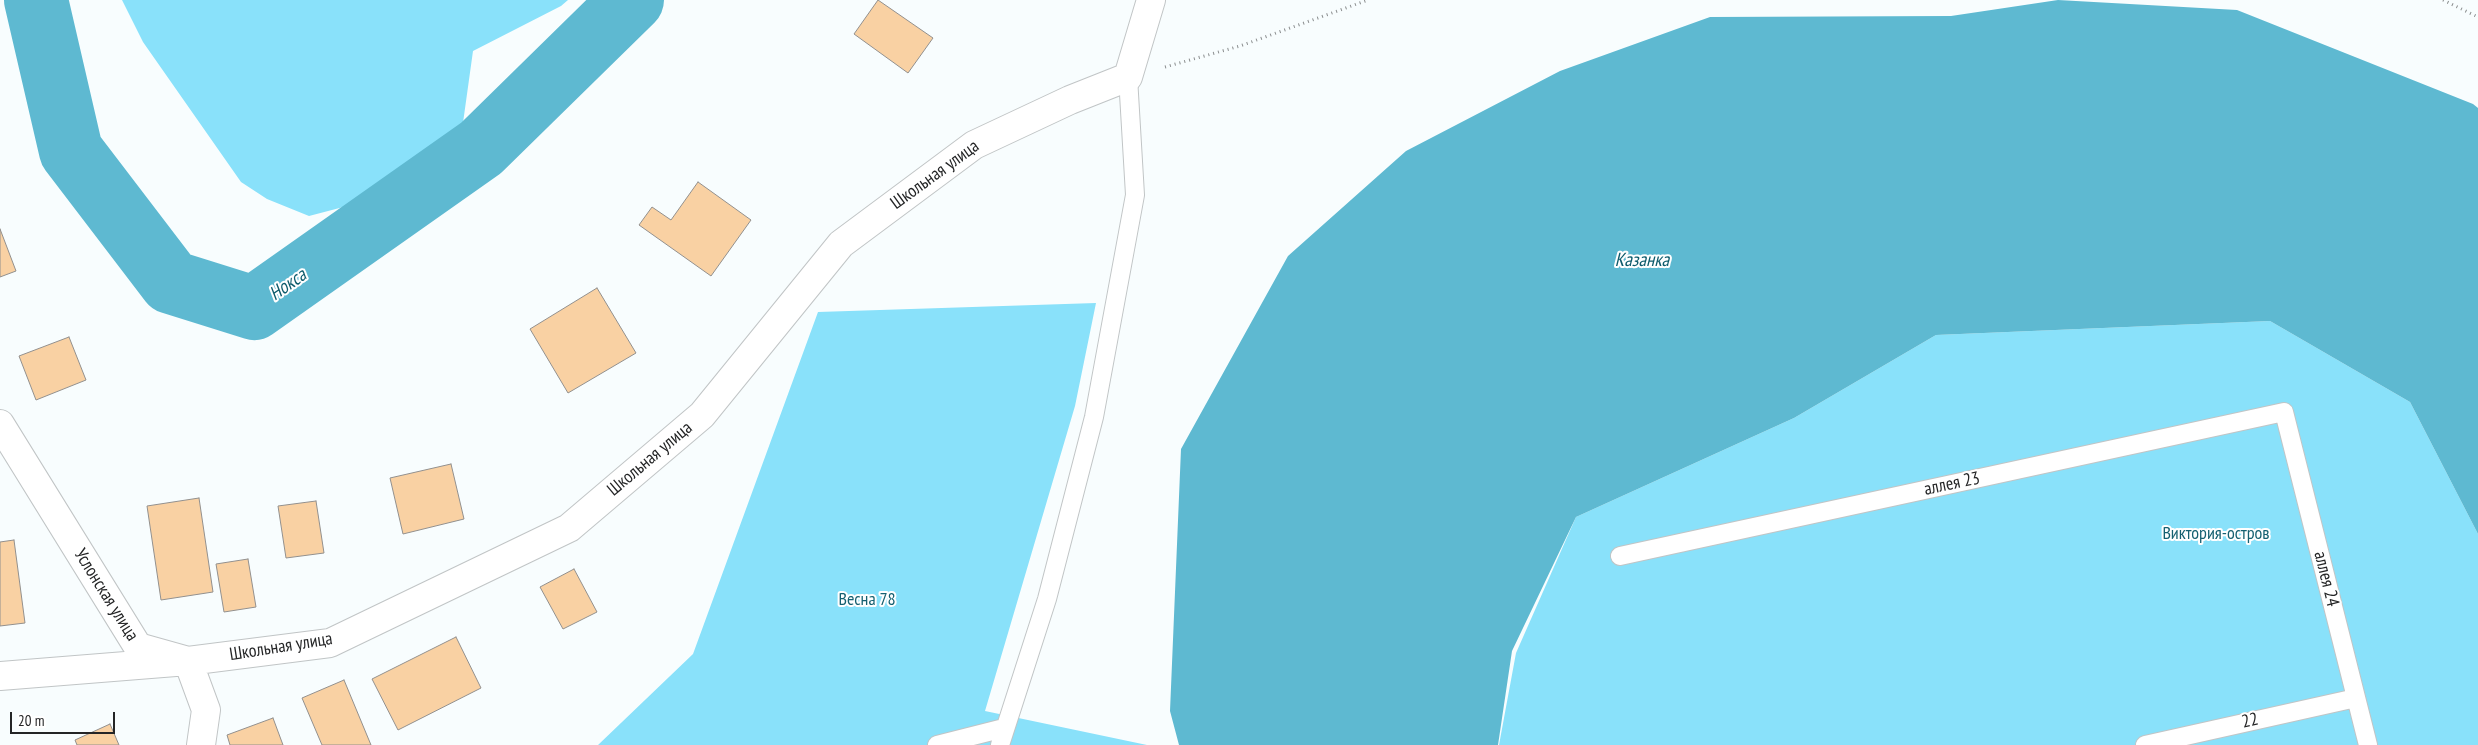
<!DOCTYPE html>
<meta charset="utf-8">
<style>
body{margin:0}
#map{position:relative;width:2478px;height:745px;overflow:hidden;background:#f8fdfe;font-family:"PT Sans Narrow",sans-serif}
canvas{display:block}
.scale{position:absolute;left:10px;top:712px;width:105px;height:22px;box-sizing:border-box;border:2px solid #242526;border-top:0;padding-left:6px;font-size:15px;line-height:18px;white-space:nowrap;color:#242526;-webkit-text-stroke:4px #fff;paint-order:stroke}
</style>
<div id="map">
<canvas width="2478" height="745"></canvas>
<div class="scale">20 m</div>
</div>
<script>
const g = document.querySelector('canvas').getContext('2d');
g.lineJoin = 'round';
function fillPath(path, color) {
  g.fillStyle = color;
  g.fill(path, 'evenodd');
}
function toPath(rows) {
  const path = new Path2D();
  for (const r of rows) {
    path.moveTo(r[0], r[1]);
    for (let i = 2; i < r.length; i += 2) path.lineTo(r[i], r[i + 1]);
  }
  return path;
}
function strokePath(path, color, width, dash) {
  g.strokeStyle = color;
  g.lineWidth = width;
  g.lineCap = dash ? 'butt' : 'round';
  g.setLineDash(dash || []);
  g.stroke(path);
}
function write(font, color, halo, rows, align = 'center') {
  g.font = font + ' "PT Sans Narrow",sans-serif';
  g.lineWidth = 4;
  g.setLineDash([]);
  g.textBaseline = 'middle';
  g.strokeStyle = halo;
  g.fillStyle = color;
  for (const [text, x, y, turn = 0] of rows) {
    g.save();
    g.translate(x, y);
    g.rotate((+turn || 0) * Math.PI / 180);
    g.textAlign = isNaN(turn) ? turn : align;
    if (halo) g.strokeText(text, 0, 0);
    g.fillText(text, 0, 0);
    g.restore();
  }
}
fillPath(toPath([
 [122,0,568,0,561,6,473,51,462,130,426,165,351,205,309,216,267,199,241,182,143,42],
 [1096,303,1075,406,985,711,1147,745,598,745,693,654,818,312],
 [2270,321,2410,402,2478,534,2478,745,1499,745,1516,653,1576,517,1794,418,1936,335]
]), '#89e1fa');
fillPath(toPath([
 [2058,0,2237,10,2473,104,2478,108,2478,534,2410,402,2270,321,1936,335,1794,418,1576,517,1512,651,1498,745,1179,745,1170,711,1181,449,1288,256,1406,151,1560,71,1710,17,1951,16]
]), '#5eb9d1');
strokePath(toPath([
 [36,0,71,151,171,282,254,308,481,148,632,0]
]), '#5eb9d1', 64);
const building = toPath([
 [878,0,933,38,908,73,854,34,878,0],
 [698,182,751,220,711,276,639,225,652,207,671,220,698,182],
 [0,229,16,271,0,277,0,229],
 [597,288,636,353,568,393,530,329,597,288],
 [69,337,86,380,36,400,19,356,69,337],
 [451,464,464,519,403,534,390,478,451,464],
 [199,498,213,592,161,600,147,506,199,498],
 [316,501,324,553,286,558,278,506,316,501],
 [14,540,25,623,0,626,0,542,14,540],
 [248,559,256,607,224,612,216,564,248,559],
 [574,569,597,612,563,629,540,587,574,569],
 [456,637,481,688,398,730,372,679,456,637],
 [344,680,371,745,322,745,302,698,344,680],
 [273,718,283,745,230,745,227,735,273,718],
 [110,724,119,745,77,745,75,740,110,724]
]);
fillPath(building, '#f9d1a3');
strokePath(building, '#92908e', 1);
const lane = toPath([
 [1620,556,2284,412,2368,745],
 [937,745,1004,728],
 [1000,745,1047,599,1094,417,1135,195,1128,77],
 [2145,745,2356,698]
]);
const street = toPath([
 [0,424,138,647,188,661,206,710,201,745],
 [0,676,188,661,330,643,569,528,702,415,841,244,974,145,1070,100,1128,77,1151,0]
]);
strokePath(lane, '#c1c5c6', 20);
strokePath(street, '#c1c5c6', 30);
strokePath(toPath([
 [2443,0,2478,17],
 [1165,67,1240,46,1368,0]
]), '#8a8d8e', 3, [1, 4]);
strokePath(lane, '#fff', 18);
strokePath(street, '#fff', 28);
write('18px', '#242526', '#fff', [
 ["Школьная улица",935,175,-36],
 ["Школьная улица",650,459,-40],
 ["аллея 23",1952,484,-12],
 ["аллея 24",2326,579,76],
 ["Услонская улица",106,595,58],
 ["Школьная улица",281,647,-9],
 ["22",2250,721,-13]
]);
write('18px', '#156071', '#fff', [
 ["Виктория-остров",2216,534],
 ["Весна 78",867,600]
]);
write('italic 19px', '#0d5b6c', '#fff', [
 ["Казанка",1642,261],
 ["Нокса",288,285,-35]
]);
</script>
